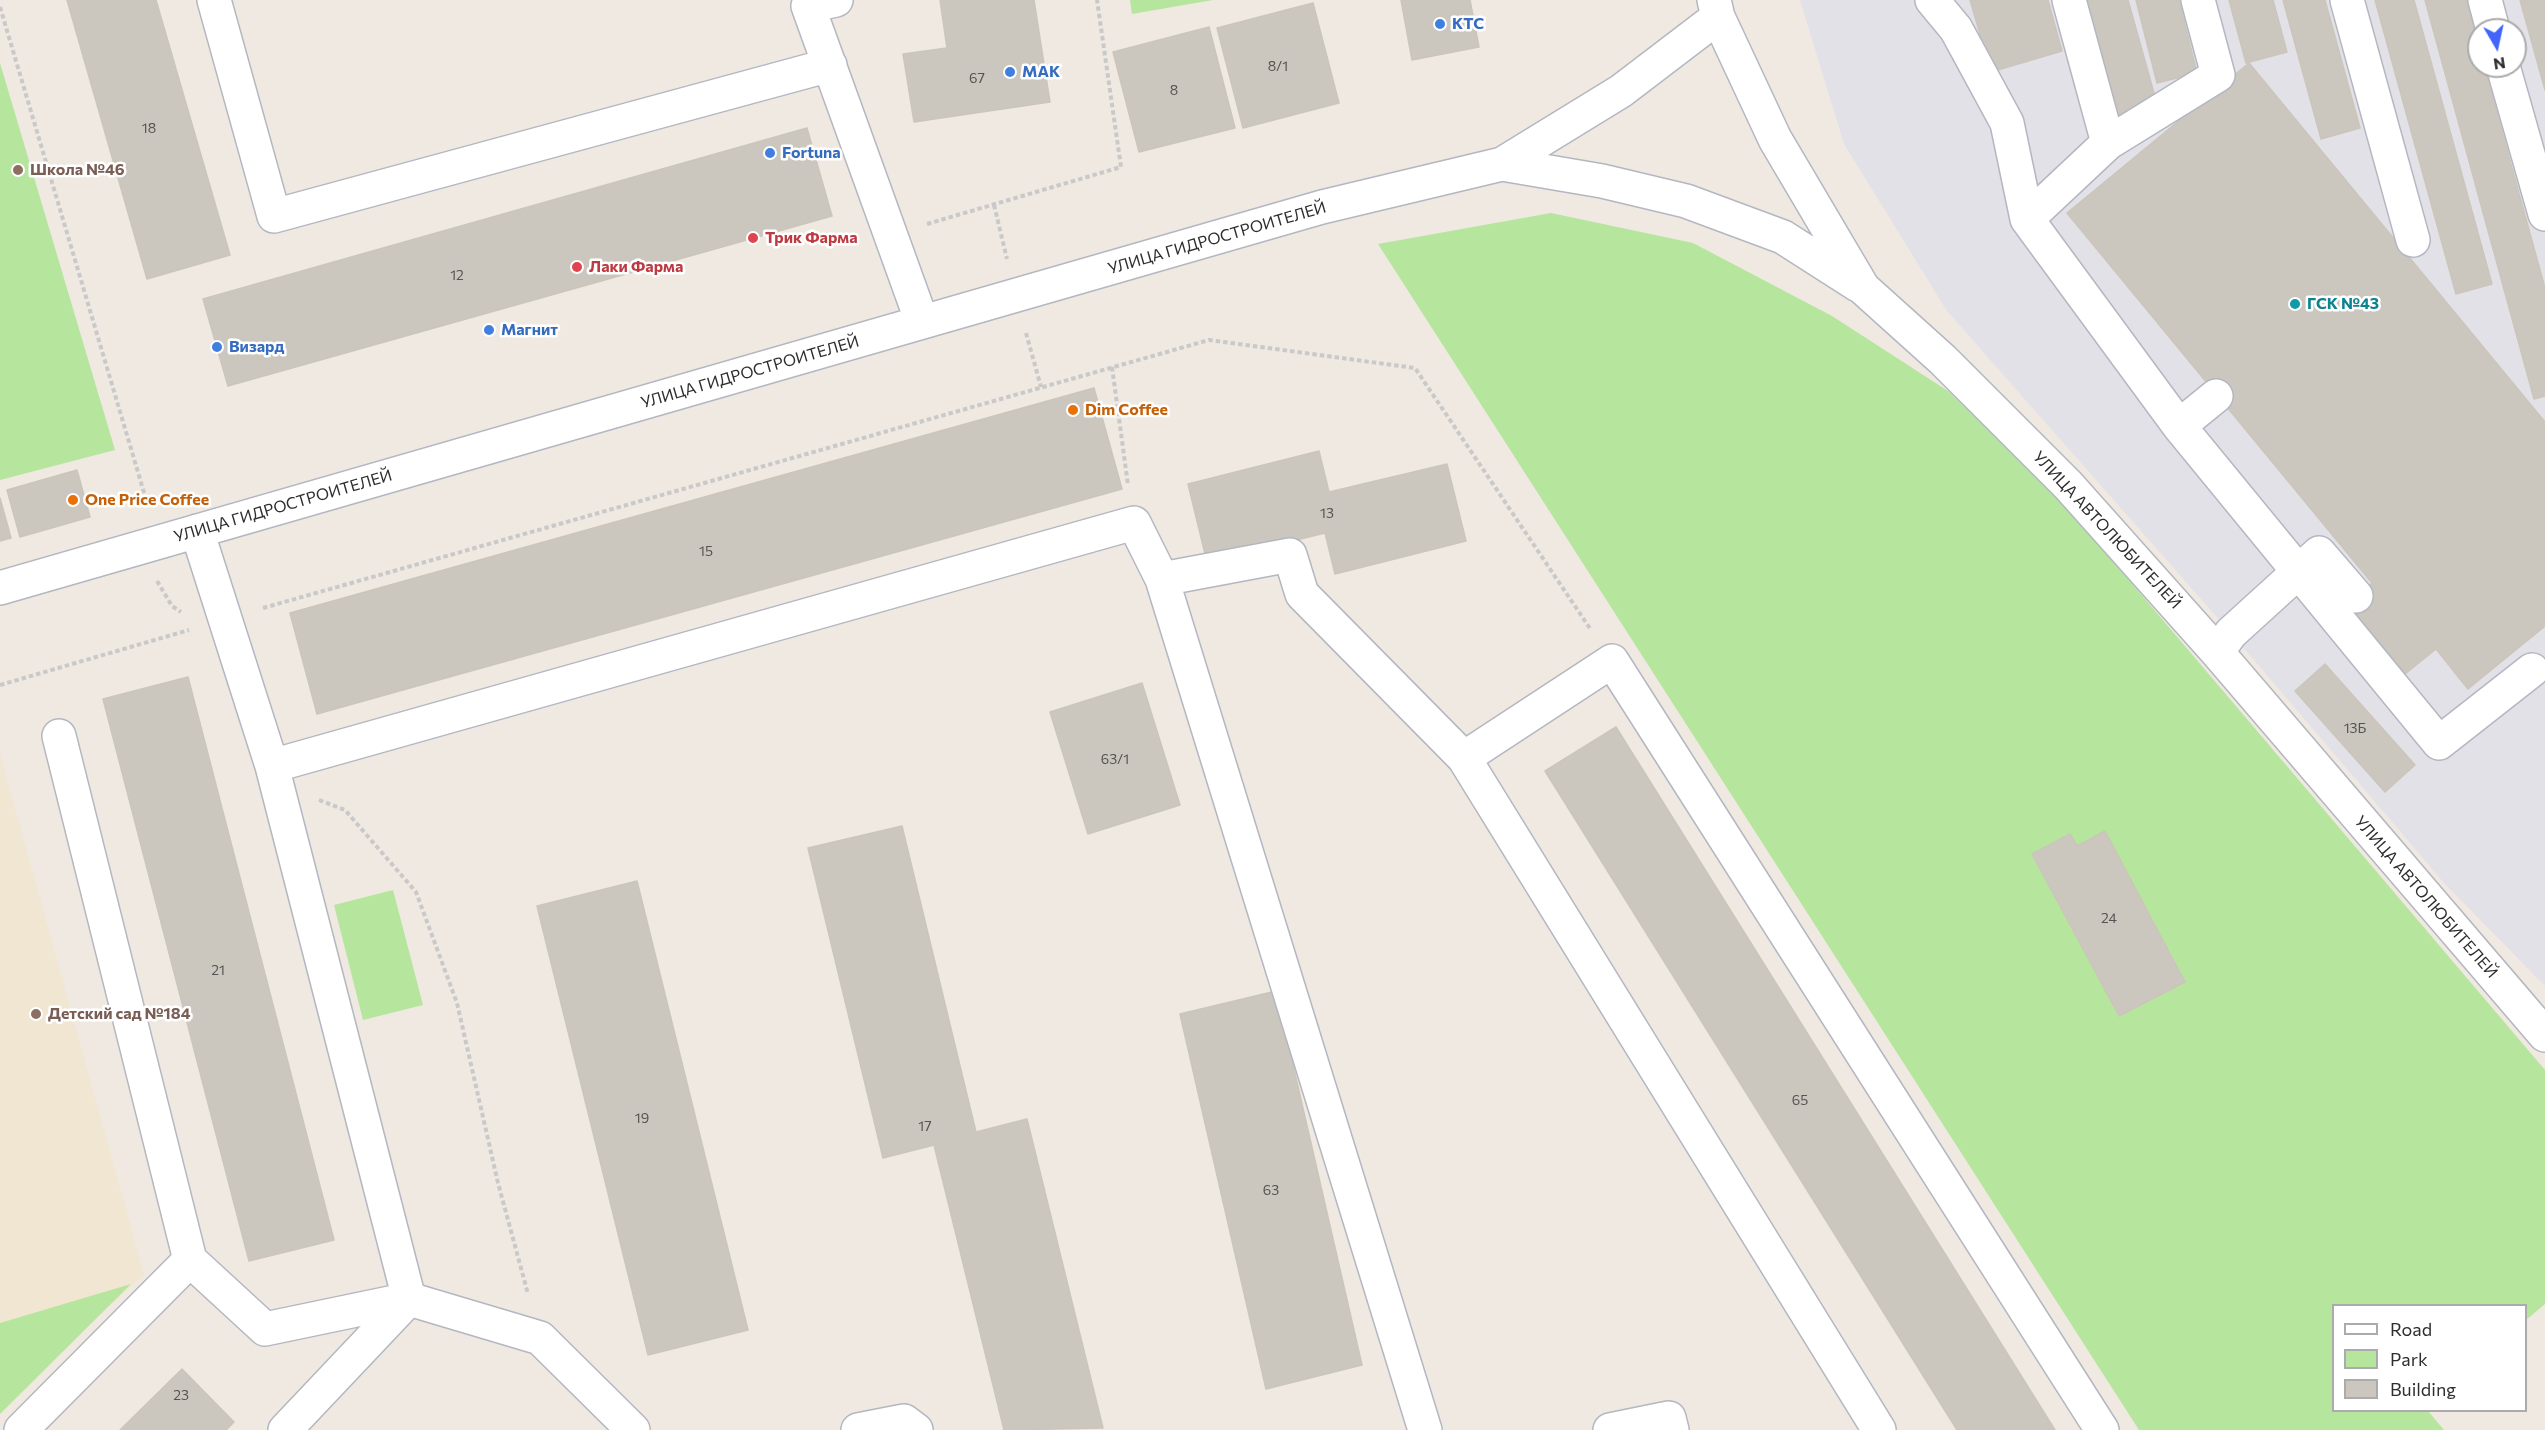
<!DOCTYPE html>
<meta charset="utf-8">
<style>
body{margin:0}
#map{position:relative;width:2545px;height:1430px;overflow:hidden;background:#efe9e1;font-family:Commissioner,sans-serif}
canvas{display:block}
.legend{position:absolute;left:2332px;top:1304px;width:195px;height:108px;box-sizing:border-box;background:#fff;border:2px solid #ababab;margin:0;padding:8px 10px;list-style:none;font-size:18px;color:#2e2e2e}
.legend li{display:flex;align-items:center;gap:12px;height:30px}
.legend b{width:30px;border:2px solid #ababab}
.north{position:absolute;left:2467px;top:18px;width:60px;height:60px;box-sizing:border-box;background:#fff;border:2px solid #ababab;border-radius:50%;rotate:171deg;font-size:16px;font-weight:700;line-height:24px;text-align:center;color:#2e2e2e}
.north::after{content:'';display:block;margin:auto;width:21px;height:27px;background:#4264fb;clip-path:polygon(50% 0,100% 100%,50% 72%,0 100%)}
</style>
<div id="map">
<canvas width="2545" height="1430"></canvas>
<ul class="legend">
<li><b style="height:8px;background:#fff"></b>Road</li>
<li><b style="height:16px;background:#b6e59e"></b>Park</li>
<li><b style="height:16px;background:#cbc7bf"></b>Building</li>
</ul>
<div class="north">N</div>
</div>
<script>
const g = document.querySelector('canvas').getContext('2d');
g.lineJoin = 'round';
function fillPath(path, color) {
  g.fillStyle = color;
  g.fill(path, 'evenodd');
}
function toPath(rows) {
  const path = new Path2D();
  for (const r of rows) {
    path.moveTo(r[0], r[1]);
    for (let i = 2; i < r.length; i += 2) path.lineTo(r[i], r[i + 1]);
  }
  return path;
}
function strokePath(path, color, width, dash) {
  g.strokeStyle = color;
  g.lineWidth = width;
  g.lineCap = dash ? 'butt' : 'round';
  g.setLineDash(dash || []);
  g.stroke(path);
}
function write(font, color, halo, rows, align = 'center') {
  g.font = font + ' Commissioner,sans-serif';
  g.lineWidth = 5;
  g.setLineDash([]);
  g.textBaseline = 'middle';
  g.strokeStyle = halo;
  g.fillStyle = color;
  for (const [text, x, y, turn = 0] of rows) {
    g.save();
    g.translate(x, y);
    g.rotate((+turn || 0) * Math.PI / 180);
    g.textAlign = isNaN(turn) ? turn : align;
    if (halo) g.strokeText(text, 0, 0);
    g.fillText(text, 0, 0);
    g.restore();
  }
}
fillPath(toPath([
 [1800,0,2545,0,2545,986,2445,884,2231,633,1947,311,1844,144],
 [2479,30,2515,30,2515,66,2479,66]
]), '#e3e1e8');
fillPath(toPath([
 [0,754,144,1275,0,1404]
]), '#f0e6d1');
fillPath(toPath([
 [1130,0,1213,0,1132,14],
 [0,63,115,450,0,480],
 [1551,213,1693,243,1832,316,1948,391,2055,493,2545,1070,2545,1304,2526,1320,2526,1306,2334,1306,2334,1410,2428,1411,2444,1430,2139,1430,1378,244],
 [393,890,423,1005,363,1020,334,905],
 [131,1284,0,1414,0,1323]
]), '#b6e59e');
const building = toPath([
 [67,0,156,0,230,255,147,279,67,0],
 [940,0,1034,0,1050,102,914,122,903,54,947,48,940,0],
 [1401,0,1470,0,1479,47,1412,60,1401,0],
 [1970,0,2048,0,2062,51,1991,72,1970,0],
 [2085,0,2128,0,2157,104,2117,115,2085,0],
 [2136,0,2179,0,2197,73,2157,83,2136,0],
 [2229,0,2273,0,2287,52,2246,63,2229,0],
 [2283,0,2325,0,2360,128,2321,139,2283,0],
 [2375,0,2414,0,2492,284,2456,294,2375,0],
 [2425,0,2466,0,2479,48,2479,66,2484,66,2545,288,2545,396,2534,399,2425,0],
 [2520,0,2545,0,2545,90,2520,0],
 [1313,3,1339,103,1243,128,1217,28,1313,3],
 [1209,27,1235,128,1139,152,1113,52,1209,27],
 [2249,63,2545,422,2545,626,2468,689,2436,649,2405,674,2347,604,2372,583,2067,213,2249,63],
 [807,128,832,216,228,386,203,299,807,128],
 [1094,388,1122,489,317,714,290,613,1094,388],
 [1319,451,1329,492,1447,464,1466,541,1335,574,1325,533,1207,562,1188,484,1319,451],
 [77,470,90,517,20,537,7,490,77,470],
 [0,498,11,538,0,541,0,498],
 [2325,664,2415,765,2385,792,2295,691,2325,664],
 [188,677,334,1240,249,1261,103,699,188,677],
 [1142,683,1180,805,1088,834,1050,712,1142,683],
 [1616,727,2055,1430,1957,1430,1545,771,1616,727],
 [902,826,976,1132,1027,1119,1103,1428,1004,1430,934,1145,883,1158,808,848,902,826],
 [2105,831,2185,982,2119,1016,2032,854,2070,834,2077,846,2105,831],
 [637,881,748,1330,648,1355,537,906,637,881],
 [1276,991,1362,1365,1266,1389,1180,1014,1276,991],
 [182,1369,234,1422,226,1430,120,1430,182,1369]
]);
fillPath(building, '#cbc7bf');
strokePath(building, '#cbc5ba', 1.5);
const minor = toPath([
 [214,0,274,216,830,65],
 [836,0,808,6,922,322],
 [1714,0,1718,17,1775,139,1863,288,1943,360,2068,485,2217,652,2545,1035],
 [1932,0,1956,29,2007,123,2027,219],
 [2069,0,2108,143,2027,219,2179,426],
 [2347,0,2413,240],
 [2485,0,2493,30],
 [2503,66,2545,214],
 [2108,143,2218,75,2198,0],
 [1502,164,1602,181,1686,201,1783,237,1858,285],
 [2216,396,2179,426,2439,743,2532,670],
 [197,531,272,766,409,1299,540,1338,633,1430],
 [1162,579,1290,555,1302,594,1464,758,1879,1430],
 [0,588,1322,207,1502,164,1621,91,1718,17],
 [2217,652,2231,633,2319,553,2356,596],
 [59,736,190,1260],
 [1464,758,1612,661,2102,1430],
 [272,766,1134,523,1162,579,1425,1430],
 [21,1430,190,1260,265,1329,409,1299],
 [285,1430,409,1299],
 [858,1430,904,1421,916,1430],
 [1610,1430,1669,1418,1672,1430]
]);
strokePath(minor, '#b4b7c1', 36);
strokePath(toPath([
 [0,7,148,506],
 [994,205,1007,259],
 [927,224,1121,167,1097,0],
 [1026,333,1041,387],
 [1112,367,1128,485],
 [157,581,172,606,181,612],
 [263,608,1209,340,1415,368,1591,630],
 [0,685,189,630],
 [319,800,345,810,416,892,457,1003,498,1183,528,1294]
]), '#c9c9c9', 4, [4.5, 3]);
strokePath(minor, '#fff', 33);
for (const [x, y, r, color] of [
 [1440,24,6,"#3f7fe0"],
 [1010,72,6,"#3f7fe0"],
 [770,153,6,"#3f7fe0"],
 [18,170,6,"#8d6e63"],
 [753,238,6,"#e0444e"],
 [577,267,6,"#e0444e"],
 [2295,304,6,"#0f9aa8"],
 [489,330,6,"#3f7fe0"],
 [217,347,6,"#3f7fe0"],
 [1073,410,6,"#e8710a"],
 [73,500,6,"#e8710a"],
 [36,1014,6,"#8d6e63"]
]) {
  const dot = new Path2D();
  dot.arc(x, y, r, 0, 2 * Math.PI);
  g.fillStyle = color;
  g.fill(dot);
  strokePath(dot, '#fff', 2);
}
write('14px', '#555452', null, [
 ["8/1",1278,66],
 ["67",977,78],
 ["8",1174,90],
 ["18",149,128],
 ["12",457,275],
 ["13",1327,513],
 ["15",706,551],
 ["13Б",2355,728],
 ["63/1",1115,759],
 ["24",2109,918],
 ["21",218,970],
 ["65",1800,1100],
 ["19",642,1118],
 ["17",925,1126],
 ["63",1271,1190],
 ["23",181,1395]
]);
write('bold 16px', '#366cbe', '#fff', [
 ["КТС",1452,24],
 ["МАК",1022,72],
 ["Fortuna",782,153],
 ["Магнит",501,330],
 ["Визард",229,347]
], 'left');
write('bold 16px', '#785e54', '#fff', [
 ["Школа №46",30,170],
 ["Детский сад №184",48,1014]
], 'left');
write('bold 16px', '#be3a42', '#fff', [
 ["Трик Фарма",765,238],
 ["Лаки Фарма",589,267]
], 'left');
write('16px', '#2e2e2e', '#fff', [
 ["УЛИЦА ГИДРОСТРОИТЕЛЕЙ",1217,238,-16],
 ["УЛИЦА ГИДРОСТРОИТЕЛЕЙ",750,372,-16],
 ["УЛИЦА ГИДРОСТРОИТЕЛЕЙ",283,506,-16],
 ["УЛИЦА АВТОЛЮБИТЕЛЕЙ",2107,530,47],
 ["УЛИЦА АВТОЛЮБИТЕЛЕЙ",2426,897,49]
]);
write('bold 16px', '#0d838f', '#fff', [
 ["ГСК №43",2307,304]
], 'left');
write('bold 16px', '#c56008', '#fff', [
 ["Dim Coffee",1085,410],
 ["One Price Coffee",85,500]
], 'left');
</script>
